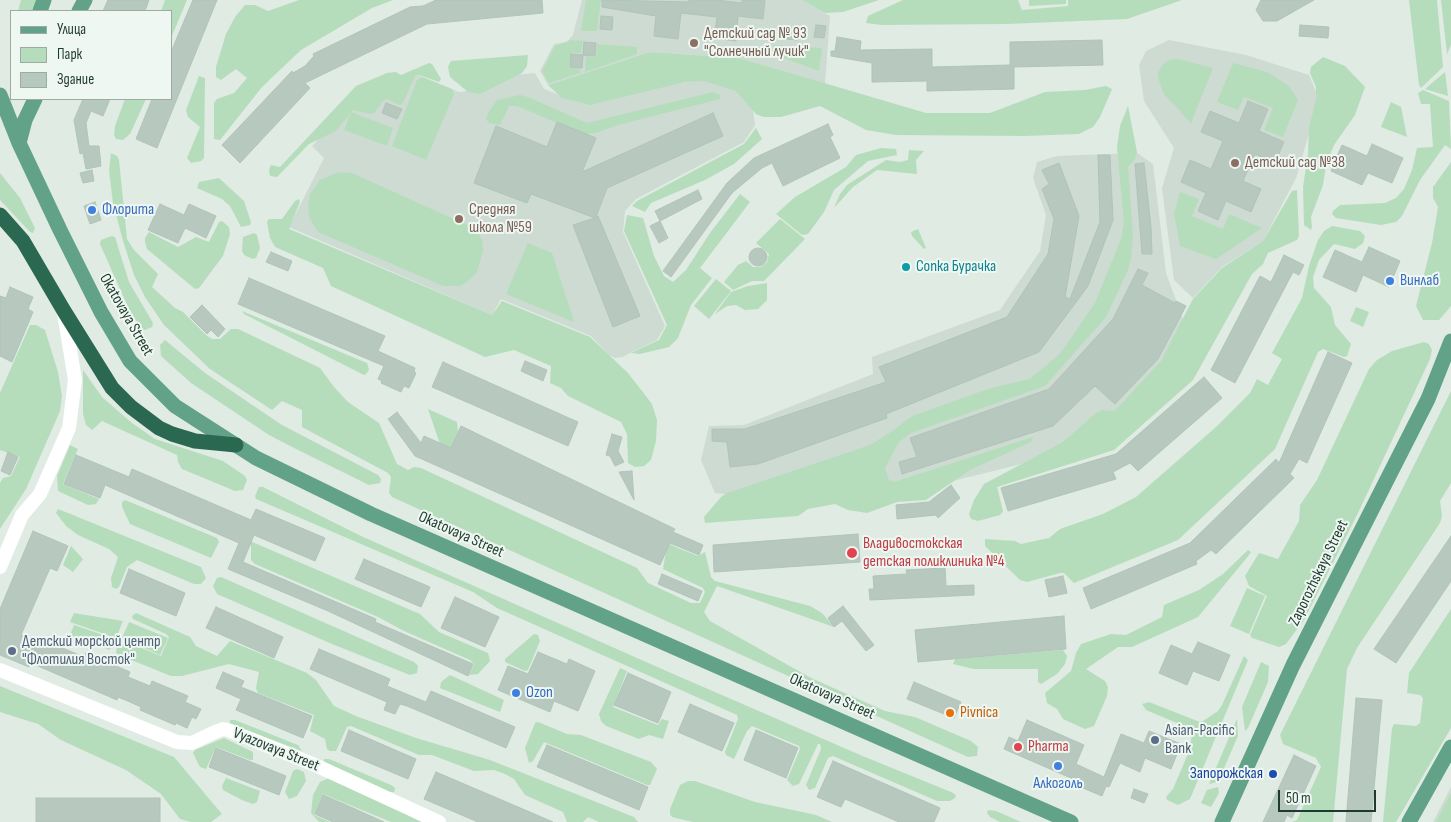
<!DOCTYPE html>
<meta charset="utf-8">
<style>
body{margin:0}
#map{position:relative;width:1451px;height:822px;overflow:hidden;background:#dfebe3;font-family:"Sofia Sans Condensed",sans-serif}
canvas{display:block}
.legend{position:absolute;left:10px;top:10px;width:162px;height:90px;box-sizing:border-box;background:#eff7f2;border:1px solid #9caca4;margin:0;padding:6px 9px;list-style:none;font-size:15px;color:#1f3b2f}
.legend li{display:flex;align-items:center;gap:10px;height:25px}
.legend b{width:25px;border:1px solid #9caca4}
.scale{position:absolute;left:1278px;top:790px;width:98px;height:22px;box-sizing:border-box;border:2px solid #1f3b2f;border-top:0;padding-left:6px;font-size:15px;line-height:18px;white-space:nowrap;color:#1f3b2f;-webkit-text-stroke:4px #eff7f2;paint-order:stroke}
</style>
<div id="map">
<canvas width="1451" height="822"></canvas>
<ul class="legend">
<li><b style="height:6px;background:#61a288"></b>Улица</li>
<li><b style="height:14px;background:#b6ddbb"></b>Парк</li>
<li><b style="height:14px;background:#b7c8bf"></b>Здание</li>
</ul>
<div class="scale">50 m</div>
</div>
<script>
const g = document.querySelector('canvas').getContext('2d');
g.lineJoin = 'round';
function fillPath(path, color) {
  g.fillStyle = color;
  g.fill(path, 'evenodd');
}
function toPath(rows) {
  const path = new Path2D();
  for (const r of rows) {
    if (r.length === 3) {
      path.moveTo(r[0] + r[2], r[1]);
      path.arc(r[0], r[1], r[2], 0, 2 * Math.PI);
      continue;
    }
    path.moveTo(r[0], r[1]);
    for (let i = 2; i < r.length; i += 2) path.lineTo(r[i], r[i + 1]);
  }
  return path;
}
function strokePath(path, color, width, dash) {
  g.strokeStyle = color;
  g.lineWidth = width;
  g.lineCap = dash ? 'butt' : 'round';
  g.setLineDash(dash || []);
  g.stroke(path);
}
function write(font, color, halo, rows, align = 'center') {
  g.font = font + ' "Sofia Sans Condensed",sans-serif';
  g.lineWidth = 4;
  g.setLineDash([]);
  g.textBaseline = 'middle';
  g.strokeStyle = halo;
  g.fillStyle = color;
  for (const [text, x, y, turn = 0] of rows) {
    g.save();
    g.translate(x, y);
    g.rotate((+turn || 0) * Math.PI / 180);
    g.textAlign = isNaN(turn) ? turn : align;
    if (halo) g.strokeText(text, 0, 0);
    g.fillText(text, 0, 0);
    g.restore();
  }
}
fillPath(toPath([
 [582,0,802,0,830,16,825,84,739,58,650,52,548,85,540,71,554,44,567,42,573,35],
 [1169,40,1246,55,1309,75,1319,99,1296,178,1263,241,1222,267,1193,298,1174,280,1162,188,1174,148,1144,101,1139,65,1146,51],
 [535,73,544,89,577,102,702,79,742,90,752,104,755,125,744,142,636,199,625,211,623,232,665,326,657,340,622,357,615,358,609,355,591,336,501,299,492,315,289,227,324,158,312,146,357,100,418,75,459,92,468,91,485,78],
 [1137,153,1153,164,1166,273,1183,319,1168,361,1113,421,1058,455,900,494,755,497,715,493,701,460,709,426,744,425,873,374,872,357,1000,310,1040,251,1046,215,1033,178,1037,162,1057,156],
 [1451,787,1451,822,1433,822]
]), '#cddbd2');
fillPath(toPath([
 [21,0,41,0,37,11,18,11],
 [165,0,187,0,171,38,171,11,161,11],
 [299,0,393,0,372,8,301,50,262,87,220,140,214,139,214,103,217,99,234,93,247,78,236,69,221,80,216,77,216,67,226,34,235,17,245,5,255,5,268,11],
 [586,0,601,0,597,31,581,31],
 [802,0,879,0,843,12,825,13],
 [903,0,1018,0,1022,10,1068,6,1068,0,1182,0,1127,19,1007,24,882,25,866,23,868,16],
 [1029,0,1066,0,1066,4,1029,6],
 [1409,0,1437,0,1443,67,1421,88,1419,85],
 [1441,0,1451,0,1451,45,1447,54],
 [571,40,583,41,581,53,571,53,569,67,580,69,580,73,549,83,542,71,555,46],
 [597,44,637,47,637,54,585,72,586,56,596,57],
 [774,45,822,48,819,71,770,53],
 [650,52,739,58,926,113,990,113,1045,92,1085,90,1106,86,1112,89,1100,117,1093,127,1079,134,1024,136,896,135,866,130,820,106,781,117,763,117,756,114,736,91,704,81,685,82,590,105,562,98,548,85],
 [528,55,527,66,522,73,480,94,468,92,450,77,448,67,451,61],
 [1323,57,1345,66,1365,87,1355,115,1334,145,1326,165,1323,185,1311,217,1312,227,1311,230,1304,225,1303,187,1308,154,1309,128,1316,99,1316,87,1310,73,1311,67],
 [1178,59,1213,68,1191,123,1164,94,1159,81,1158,72,1163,64,1169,60],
 [429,63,432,64,441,79,439,82,419,75,415,76,403,103,399,105,387,99,383,101,374,113,370,114,353,110,336,131,309,144,277,177,270,176,269,170,271,165,280,167,356,86,387,73,396,72,401,75],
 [1233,63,1267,72,1289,86,1298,100,1283,137,1264,130,1273,108,1244,97,1238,110,1217,102],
 [1445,72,1448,96,1425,89],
 [199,76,205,78,204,158,201,161,191,163,187,158,200,127,188,117,186,110],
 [422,77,452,89,454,94,426,160,392,146,417,80],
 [1423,90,1449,101,1451,149,1445,145,1420,180,1402,216,1396,222,1381,225,1336,218,1332,214,1333,211,1340,205,1385,203,1396,198,1404,189,1412,170,1417,148,1433,147,1430,104,1421,104,1418,93],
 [713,92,720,95,720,99,618,125,596,133,586,134,574,130,517,106,509,106,500,125,489,123,486,119,488,113,497,100,520,95,528,97,587,123],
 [125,99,146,99,130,134,123,140,116,139,114,135,115,126],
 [1391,102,1401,107,1407,137,1381,127],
 [1128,106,1137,152,1135,159,1128,167,1133,235,1131,258,1128,270,1106,317,1045,386,911,433,899,442,885,468,889,480,894,482,1033,437,1031,442,970,470,926,500,897,502,867,513,848,510,835,504,808,509,798,516,705,523,704,517,721,497,727,493,870,445,891,432,912,416,991,388,1030,379,1060,354,1095,303,1121,239,1124,222,1117,147,1120,126],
 [351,112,393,128,387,146,344,130],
 [756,128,762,139,734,164,705,180,651,203,645,212,632,206,637,201,744,144],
 [881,148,896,149,897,155,868,161,834,190,824,212,808,234,802,235,776,214,795,197,846,167,856,155],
 [909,150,924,151,916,160,917,174,877,170,853,187,834,208,840,194,847,185,886,160,900,162,908,160],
 [111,153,117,156,119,160,127,239,134,250,158,274,152,287,175,308,183,312,206,335,212,339,220,339,231,329,238,329,320,368,334,387,348,402,379,423,397,464,408,470,414,467,421,468,637,568,648,583,691,603,700,603,705,592,703,588,663,569,666,551,440,444,428,409,457,422,458,432,455,439,678,548,698,556,705,552,711,577,715,581,810,606,822,613,834,627,717,586,704,612,710,621,811,678,885,711,915,717,971,741,978,747,977,756,968,757,932,741,392,497,389,493,391,477,388,473,302,427,302,410,282,401,272,410,210,369,164,325,145,297,134,275,123,241,113,203,109,171],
 [1451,162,1451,306,1439,320,1423,320,1416,306,1432,243,1438,207,1433,198,1433,187],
 [339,172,352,173,476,229,482,240,483,251,477,272,467,282,460,286,443,286,318,232,309,217,308,205,310,194,320,180],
 [0,173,20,198,35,228,33,233,30,232,0,200],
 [219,178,244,201,251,222,250,225,241,227,230,206,222,199,197,188,199,182],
 [1297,190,1299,236,1297,240,1268,253,1263,264,1252,274,1193,380,1114,450,997,487,1003,511,1000,515,978,521,971,519,969,514,974,500,984,484,1063,442,1095,414,1102,410,1114,411,1125,400,1161,361,1193,299,1222,268,1263,241,1292,191],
 [1180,192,1199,199,1192,216,1223,229,1229,214,1262,228,1216,259,1180,246,1174,213],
 [740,194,750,202,700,268,712,278,691,305,678,338,669,347,640,354,631,353,659,340,667,325,624,231,627,215,643,218,654,256,664,276,673,282,686,270,710,233],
 [299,199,300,202,289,229,492,315,502,301,590,337,628,373,652,404,657,420,656,441,651,460,644,466,635,467,628,463,627,434,621,422,568,396,561,388,550,383,551,366,514,350,485,357,331,286,323,268,275,247,270,238,267,222,269,219,282,219,295,201],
 [780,219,805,239,764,281,752,281,733,290,724,282,738,265,746,261,753,267,761,267,767,262,769,254,756,243],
 [222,221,229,227,230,234,223,256,199,288,195,289,147,249,145,242,145,238,149,232,178,247,196,237,209,242,219,222],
 [1332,226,1360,231,1365,236,1363,243,1355,249,1334,244,1319,260,1313,277,1314,288,1331,307,1335,325,1351,344,1347,356,1344,357,1323,349,1318,352,1275,449,1178,540,1074,583,1064,573,1060,573,1027,582,1020,580,985,546,985,539,1015,541,1021,544,1049,538,1060,529,1103,514,1136,497,1216,427,1250,393,1257,379,1268,385,1282,359,1272,353,1302,298,1309,266,1318,240,1324,231],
 [918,229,926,248,924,249,912,236,911,232],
 [254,233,257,235,260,248,256,258,253,259,244,255,242,251,243,237],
 [112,236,115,237,129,282,153,323,152,327,145,330,142,330,128,307,100,244,101,240],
 [528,243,552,253,574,322,506,294],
 [716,279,731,291,709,319,694,306],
 [767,283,767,300,758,309,745,310,736,305,727,306,715,314,731,292,748,286],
 [1356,307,1369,312,1363,327,1350,321],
 [242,311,367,363,369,370,365,375,362,374,244,314],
 [30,325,36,325,45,330,58,372,62,396,60,411,26,489,0,529,0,483,3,478,11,476,20,457,0,450,0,393],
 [165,340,205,373,282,425,378,475,381,479,380,483,369,485,296,449,269,435,191,383,161,356,160,345],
 [1424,342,1429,344,1432,350,1430,359,1358,513,1304,620,1286,644,1279,647,1252,638,1250,635,1267,596,1249,586,1245,576,1259,553,1278,559,1299,521,1300,505,1317,480,1369,369,1377,360,1392,351],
 [83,370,102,397,132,423,155,439,223,461,245,476,247,480,243,490,235,491,182,469,178,462,177,455,102,421,92,430,86,425,83,414],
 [1451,391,1451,483,1440,501,1442,516,1440,523,1357,648,1347,669,1333,822,1292,822,1297,820,1321,767,1316,758,1283,744,1280,735],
 [70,445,78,449,63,484,99,499,96,504,88,505,58,491,57,476],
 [259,487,263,487,361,536,671,673,865,757,951,792,956,795,955,798,950,801,937,801,833,756,828,758,815,788,809,790,806,785,821,749,820,744,818,744,799,784,793,786,787,780,800,749,799,746,752,726,747,731,734,759,726,755,725,752,738,719,737,715,497,608,473,592,256,499,255,496],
 [125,500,217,538,219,542,211,558,130,524,122,507,122,502],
 [58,509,201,567,206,578,201,584,194,584,137,560,127,567,119,587,116,589,112,587,111,578,118,557,109,549,78,535,66,526,56,513],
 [243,538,420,614,439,632,488,653,490,661,478,674,469,675,474,664,470,660,404,631,378,617,255,564,251,560,251,546],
 [71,546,83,559,73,572,63,565],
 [1248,550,1251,552,1249,555,1198,617,1132,647,1118,647,1086,669,1105,681,1108,687,1107,696,1094,726,1085,729,1063,719,1057,709,1047,703,1045,693,1071,671,1076,653,1081,644,1111,634,1126,635,1162,617,1164,605,1199,590,1223,574],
 [221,577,414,662,418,666,417,673,410,675,332,644,217,594,213,586,217,578],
 [1247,588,1265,596,1249,634,1230,626],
 [1451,609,1451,728,1396,822,1383,822,1392,728,1394,724,1416,726,1420,723,1423,698,1420,695,1407,693,1409,673],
 [74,613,123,621,116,638,70,622],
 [136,613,190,637,196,646,217,656,230,641,307,673,316,680,334,706,356,716,416,738,490,760,634,817,638,822,599,822,588,817,583,822,567,822,563,812,525,795,514,779,505,774,494,770,474,771,432,755,419,755,351,726,347,727,336,751,330,751,327,749,325,739,310,731,314,715,258,693,256,688,259,672,229,664,182,676,171,676,119,655,116,653,117,647,127,642,161,656,169,637,166,634,133,619,132,616],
 [129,622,168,638,160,655,122,638],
 [74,625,112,638,110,650,70,635],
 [534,634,538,635,540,641,528,670,525,671,505,662,505,659],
 [1063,650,1067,656,1065,664,1057,674,1041,684,1038,682,1038,669,974,669,953,664,955,659],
 [1244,656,1248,660,1190,799,1178,805,1167,800,1166,797,1173,789,1190,749,1192,733,1184,726,1146,710,1142,704,1149,702,1200,722,1203,721,1218,711,1222,705],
 [1261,662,1269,666,1268,682,1248,728,1245,731,1242,707],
 [620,668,627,671,613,707,658,725,662,719,669,721,663,739,649,735,639,739,606,726,601,721,599,714],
 [450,675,504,700,500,712,440,688,441,682],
 [0,686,174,757,222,814,211,822,191,822,180,819,161,794,126,770,61,740,38,724,0,712],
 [1237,719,1238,736,1218,782,1209,784],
 [230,720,235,720,298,745,302,751,230,724],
 [538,722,567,734,581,735,651,762,657,769,650,785,647,785,544,742,533,761,529,763,525,748,535,723],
 [224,738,253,752,253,760,250,760,216,747,206,769,200,767,193,753,195,750],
 [324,759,329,759,391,785,395,788,394,792,389,792,324,762],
 [297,769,304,772,306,781,297,796,289,799,285,792,293,771],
 [226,778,260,791,257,802,253,804,242,800,223,790,222,786],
 [329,778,403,812,421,822,391,822,323,794,314,815,330,822,319,822,311,813,313,795,320,782],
 [688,781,695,781,755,802,816,815,832,822,693,822,672,817,670,814,670,809,680,785],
 [1218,787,1219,793,1211,807,1201,803,1207,790],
 [1451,793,1451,822,1436,822],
 [988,810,996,811,1021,822,1000,822,990,817,987,813]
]), '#b6ddbb');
const building = toPath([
 [108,0,149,0,145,11,103,11,108,0],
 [193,0,217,0,157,148,136,139,152,99,171,99,171,52,193,0],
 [436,0,542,0,543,13,427,24,305,83,310,88,240,163,222,145,292,71,293,73,305,66,314,56,313,54,410,7,423,6,436,0],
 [602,0,689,2,689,0,717,0,742,3,742,0,765,0,763,19,738,16,736,41,714,38,717,17,681,13,678,39,654,36,656,16,602,7,602,0],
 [1261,0,1314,0,1277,21,1263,21,1256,10,1261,0],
 [601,16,613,17,612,30,600,29,601,16],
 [816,25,826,26,824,38,814,37,816,25],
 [1300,25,1329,27,1328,38,1299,36,1300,25],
 [786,27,799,28,798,40,785,39,786,27],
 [837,37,861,41,860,50,932,49,932,67,1010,65,1010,42,1102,40,1103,65,1014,67,1014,89,927,91,927,81,872,82,872,63,831,56,831,51,835,51,837,37],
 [584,42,596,43,595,56,583,55,584,42],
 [571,54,583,55,582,68,570,67,571,54],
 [83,99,110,99,103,116,91,111,86,123,89,146,99,146,101,166,86,169,83,153,80,154,74,120,83,99],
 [1248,101,1268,109,1259,131,1284,142,1275,163,1255,154,1243,181,1261,189,1251,212,1226,201,1218,220,1198,211,1206,193,1181,182,1190,160,1211,169,1223,141,1201,132,1210,111,1239,123,1248,101],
 [386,103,402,109,397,119,382,113,386,103],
 [713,113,723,136,607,188,596,217,598,216,640,316,613,327,573,225,595,218,531,194,527,203,474,183,496,126,547,147,557,122,596,138,582,172,713,113],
 [828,124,833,135,830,137,840,158,783,186,772,163,762,168,732,193,671,277,663,271,727,183,754,158,828,124],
 [1372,144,1403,158,1392,183,1368,173,1362,185,1331,171,1342,145,1367,156,1372,144],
 [1098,155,1110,155,1113,220,1088,286,1039,352,886,414,887,418,758,464,730,467,727,442,712,441,712,429,745,429,886,382,879,367,1007,317,1048,254,1054,219,1042,189,1049,184,1042,170,1059,163,1079,216,1065,297,1070,299,1100,222,1098,155],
 [1144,163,1151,227,1152,254,1142,254,1135,164,1144,163],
 [92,170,94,181,83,183,80,173,92,170],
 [698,190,702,199,660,221,655,211,698,190],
 [95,202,101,220,90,224,84,206,95,202],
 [160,204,184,215,189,204,216,216,206,238,185,228,178,243,148,230,160,204],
 [660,221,668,238,659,243,650,226,660,221],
 [1369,247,1400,261,1389,287,1363,275,1356,292,1323,277,1335,250,1362,262,1369,247],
 [758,257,9],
 [271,252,292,261,288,271,266,262,271,252],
 [1284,255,1304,265,1299,275,1293,272,1235,383,1211,370,1260,276,1271,282,1284,255],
 [1138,269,1148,273,1142,285,1175,303,1176,301,1186,306,1158,359,1115,404,1095,386,1053,426,902,474,899,462,917,457,910,438,1049,389,1113,319,1138,269],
 [249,278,385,336,378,351,415,368,414,371,416,373,409,388,404,386,401,392,381,383,382,381,378,379,384,366,238,304,249,278],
 [10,287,33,297,28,309,33,312,12,362,0,356,0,296,6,298,10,287],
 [202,305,225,329,218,337,211,330,207,334,190,317,202,305],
 [1328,352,1352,363,1307,463,1299,459,1290,474,1294,478,1216,554,1211,550,1196,561,1197,564,1091,609,1083,588,1190,543,1276,459,1279,463,1328,352],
 [525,361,547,370,543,381,521,371,525,361],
 [443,362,578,422,568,446,432,387,443,362],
 [1204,377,1222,398,1138,471,1130,463,1113,472,1116,479,1008,511,1001,488,1116,454,1204,377],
 [397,412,421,443,424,436,451,448,461,426,675,529,673,532,703,545,699,555,670,543,660,565,415,456,388,419,397,412],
 [612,434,622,437,618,451,624,462,615,466,610,456,606,455,612,434],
 [8,452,18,457,10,475,1,471,8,452],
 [76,455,129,477,132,469,251,520,256,509,325,538,315,561,254,535,243,562,376,619,375,622,473,664,468,676,328,611,228,569,239,543,105,485,100,498,64,484,76,455],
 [632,471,634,500,619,472,632,471],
 [951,485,960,498,938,518,936,515,897,519,896,505,929,502,951,485],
 [33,531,68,546,57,571,50,568,21,635,39,642,41,639,84,657,86,653,130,672,128,677,150,686,152,681,188,696,185,702,201,709,196,719,192,717,187,728,176,723,175,725,140,710,141,707,130,702,118,697,117,700,31,663,29,667,0,655,0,609,33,531],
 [858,534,860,562,714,572,713,545,858,534],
 [1451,536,1451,581,1396,663,1374,649,1451,536],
 [364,559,430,587,421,607,355,579,364,559],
 [945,568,946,586,974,585,974,595,870,600,869,589,874,589,873,576,907,574,906,570,945,568],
 [129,569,185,593,176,616,120,593,129,569],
 [662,574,702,591,698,601,658,584,662,574],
 [1063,576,1067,593,1049,597,1045,580,1063,576],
 [455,597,499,617,485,647,441,628,455,597],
 [843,606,874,645,866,651,842,621,834,627,828,618,843,606],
 [216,607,283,637,274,658,206,628,216,607],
 [1064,616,1066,649,918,662,915,630,1064,616],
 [1198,642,1230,655,1219,681,1193,671,1187,685,1159,673,1171,645,1192,654,1198,642],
 [319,649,390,679,387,686,426,702,431,691,515,727,506,748,407,706,400,704,395,714,384,710,387,702,310,669,319,649],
 [538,652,567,664,569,659,595,671,578,711,554,701,550,712,498,690,508,666,528,674,538,652],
 [223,672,244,681,241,687,312,716,303,738,236,710,241,699,216,688,223,672],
 [628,673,671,692,658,723,614,705,628,673],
 [914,682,961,702,954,718,907,699,914,682],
 [1356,698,1382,700,1371,822,1346,822,1356,698],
 [690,704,734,723,722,751,678,732,690,704],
 [1027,720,1084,745,1076,764,1104,777,1121,734,1144,743,1149,731,1181,744,1171,769,1145,758,1140,772,1120,763,1109,787,1106,786,1102,796,1078,786,1080,782,1004,749,1009,737,1018,741,1027,720],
 [349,730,416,759,408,779,341,751,349,730],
 [756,730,798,748,786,778,744,760,756,730],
 [547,745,648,787,639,810,537,767,547,745],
 [216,748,286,776,279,795,209,767,216,748],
 [1294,755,1316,766,1292,818,1287,815,1284,822,1263,822,1294,755],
 [833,761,940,808,934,822,899,822,845,799,841,807,817,797,833,761],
 [436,772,497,798,553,822,478,822,424,799,436,772],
 [1134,789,1148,794,1144,803,1131,798,1134,789],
 [323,795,344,804,384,822,333,822,315,814,323,795],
 [36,798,160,798,160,822,36,822,36,798]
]);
fillPath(building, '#b7c8bf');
strokePath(building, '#b1c4b9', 1);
strokePath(toPath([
 [0,567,22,515,40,494,69,428,75,380,64,313],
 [0,670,177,742,192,743,215,732,223,729,228,730,315,765,439,822]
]), '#fff', 14);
strokePath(toPath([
 [40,11,44,0],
 [79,11,85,0],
 [0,95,19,143,60,230,101,312,130,361,175,406,256,458,371,514,1071,822],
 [19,143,25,120,35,99],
 [1222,822,1293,665,1428,399,1451,341],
 [1409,822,1451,747]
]), '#61a288', 15);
strokePath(toPath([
 [0,215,23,241,64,311,112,388,131,407,159,428,172,434,195,441,236,445]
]), '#2a6852', 15);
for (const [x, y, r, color] of [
 [694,43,5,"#8d6e63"],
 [1235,163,5,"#8d6e63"],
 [92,210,5,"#3f7fe0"],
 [459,219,5,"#8d6e63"],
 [906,267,5,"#0f9aa8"],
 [1390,281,5,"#3f7fe0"],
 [852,553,6,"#e0444e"],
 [12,651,5,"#5c6f8a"],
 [516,693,5,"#3f7fe0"],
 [950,713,5,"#e8710a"],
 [1155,740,5,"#5c6f8a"],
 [1018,747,5,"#e0444e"],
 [1058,766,5,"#3f7fe0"],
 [1273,774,5,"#1a4fb4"]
]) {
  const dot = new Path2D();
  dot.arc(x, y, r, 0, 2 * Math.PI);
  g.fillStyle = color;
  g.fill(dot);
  strokePath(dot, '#eff7f2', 2);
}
write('16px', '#785e54', '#eff7f2', [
 ["Детский сад № 93",704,34],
 ["\"Солнечный лучик\"",704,52],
 ["Детский сад №38",1245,163],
 ["Средняя",469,210],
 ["школа №59",469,228]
], 'left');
write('16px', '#366cbe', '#eff7f2', [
 ["Флорита",102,210],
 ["Винлаб",1400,281],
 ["Ozon",526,693],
 ["Алкоголь",1058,784,"center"]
], 'left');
write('16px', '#0d838f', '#eff7f2', [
 ["Сопка Бурачка",916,267]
], 'left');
write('16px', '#1f3b2f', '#eff7f2', [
 ["Okatovaya Street",126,315,60],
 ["Okatovaya Street",461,535,24],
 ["Zaporozhskaya Street",1319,573,-64],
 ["Okatovaya Street",832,697,24],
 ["Vyazovaya Street",276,750,22]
]);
write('16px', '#be3a42', '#eff7f2', [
 ["Владивостокская",863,544],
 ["детская поликлиника №4",863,562],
 ["Pharma",1028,747]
], 'left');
write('16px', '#4e5e75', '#eff7f2', [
 ["Детский морской центр",22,642],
 ["\"Флотилия Восток\"",22,660],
 ["Asian-Pacific",1165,731],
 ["Bank",1165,749]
], 'left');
write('16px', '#c56008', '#eff7f2', [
 ["Pivnica",960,713]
], 'left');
write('16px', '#164399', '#eff7f2', [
 ["Запорожская",1263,774]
], 'right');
</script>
